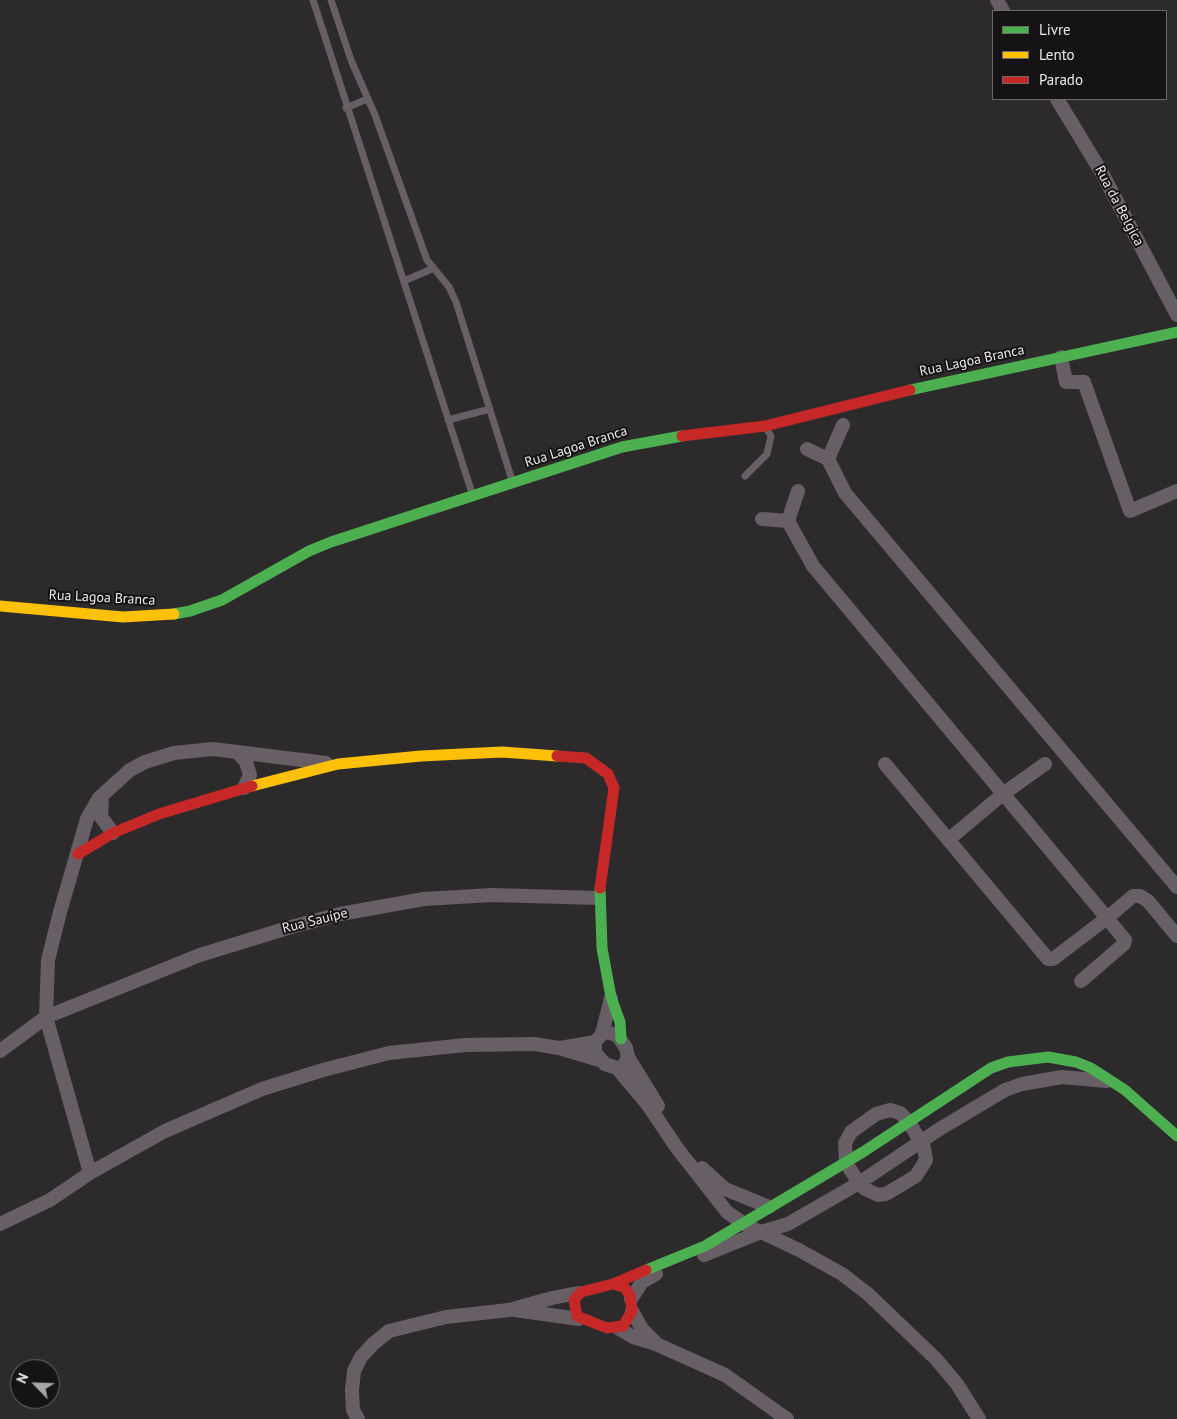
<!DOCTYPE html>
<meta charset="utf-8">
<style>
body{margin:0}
#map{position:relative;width:1177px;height:1419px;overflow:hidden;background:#2d2a2c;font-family:"PT Sans",sans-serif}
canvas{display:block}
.legend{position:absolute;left:992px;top:10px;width:175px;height:90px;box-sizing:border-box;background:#151314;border:1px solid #6b686a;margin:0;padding:6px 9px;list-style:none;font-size:15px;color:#ece8eb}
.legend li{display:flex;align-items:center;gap:10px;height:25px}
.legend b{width:25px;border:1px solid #6b686a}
.north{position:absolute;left:10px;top:1359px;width:50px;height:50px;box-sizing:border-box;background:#151314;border:1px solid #6b686a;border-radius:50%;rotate:294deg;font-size:14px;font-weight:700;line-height:20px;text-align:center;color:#ece8eb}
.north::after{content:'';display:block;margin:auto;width:18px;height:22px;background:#a9a6a8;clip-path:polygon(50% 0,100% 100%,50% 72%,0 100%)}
</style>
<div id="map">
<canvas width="1177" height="1419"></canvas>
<ul class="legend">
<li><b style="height:6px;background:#4caf50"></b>Livre</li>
<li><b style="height:6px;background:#ffc107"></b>Lento</li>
<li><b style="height:6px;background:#c62828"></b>Parado</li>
</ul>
<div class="north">N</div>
</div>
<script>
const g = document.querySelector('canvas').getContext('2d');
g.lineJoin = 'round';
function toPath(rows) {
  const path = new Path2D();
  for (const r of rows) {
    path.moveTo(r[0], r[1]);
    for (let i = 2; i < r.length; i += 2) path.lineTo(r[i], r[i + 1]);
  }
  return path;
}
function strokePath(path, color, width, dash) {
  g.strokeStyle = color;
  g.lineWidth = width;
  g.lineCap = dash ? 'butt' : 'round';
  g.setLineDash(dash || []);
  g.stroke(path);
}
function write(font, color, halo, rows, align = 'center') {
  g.font = font + ' "PT Sans",sans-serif';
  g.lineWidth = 4;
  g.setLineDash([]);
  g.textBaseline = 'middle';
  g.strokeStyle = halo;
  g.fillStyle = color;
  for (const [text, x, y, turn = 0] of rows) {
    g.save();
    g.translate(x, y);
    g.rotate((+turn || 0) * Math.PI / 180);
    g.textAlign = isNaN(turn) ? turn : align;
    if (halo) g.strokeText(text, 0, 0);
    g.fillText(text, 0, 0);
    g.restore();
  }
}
strokePath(toPath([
 [313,0,472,493],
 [331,0,351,60,375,115,427,260,449,287,456,302,512,480],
 [346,108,367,99],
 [404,281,434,268],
 [448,420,490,409],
 [745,476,767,454,771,436,766,428]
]), '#685e65', 7);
strokePath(toPath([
 [997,0,1003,11],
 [1057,99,1102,173,1177,315],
 [1061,357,1066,382,1084,382,1130,511,1177,491],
 [807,449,828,459,845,493,1177,887],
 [828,459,843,425],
 [798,491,788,521,813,566,1107,918,1133,896,1140,896,1148,901,1177,936],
 [762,519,788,521],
 [239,754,246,762,250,775,244,788],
 [885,764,1048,959,1053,959,1107,918,1125,940,1124,944,1081,981],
 [102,797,101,817,113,833],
 [948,840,1003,794,1045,764],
 [607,1032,618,1036,626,1048,628,1057,623,1067,617,1068,605,1064,595,1053,595,1042,602,1034,607,1032],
 [602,1034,611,998],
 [560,1048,595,1042],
 [0,1051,46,1017,200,955,291,927,340,914,424,899,492,895,599,898],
 [628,1057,658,1106],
 [617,1068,648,1105,677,1148,727,1212,744,1224,799,1250,842,1274,868,1294,936,1359,957,1384,979,1419],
 [890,1110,900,1113,909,1122,924,1148,926,1160,916,1176,886,1194,878,1195,865,1189,859,1183,846,1163,845,1143,851,1132,876,1114,890,1110],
 [702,1168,725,1189,769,1207],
 [90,1173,46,1017,48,960,60,912,87,819,99,798,130,770,145,762,174,753,213,749,326,763],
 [0,1224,50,1200,90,1173,165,1131,262,1089,323,1070,389,1053,465,1045,534,1044,559,1048,599,1060],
 [704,1255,761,1232,788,1224,859,1183,938,1130,1005,1090,1022,1084,1062,1077,1107,1081],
 [631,1299,642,1282,656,1274],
 [515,1310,579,1319],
 [632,1311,642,1329,656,1343],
 [618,1328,633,1337,656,1344,725,1375,787,1419],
 [358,1419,353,1410,352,1390,354,1371,361,1357,373,1344,389,1331,446,1317,509,1310,552,1298,578,1293]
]), '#685e65', 14);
strokePath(toPath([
 [910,390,1177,332],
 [174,614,190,611,222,600,309,551,331,542,622,447,682,436],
 [600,888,602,948,611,997,620,1022,621,1039],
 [646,1270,705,1246,863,1152,991,1068,1008,1062,1048,1057,1076,1062,1091,1068,1125,1090,1177,1136]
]), '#4caf50', 11);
strokePath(toPath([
 [0,606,123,617,174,614],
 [252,786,338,764,421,756,502,752,557,756]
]), '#ffc107', 11);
strokePath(toPath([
 [682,436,765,426,910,390],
 [557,756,586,758,608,774,614,788,600,888],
 [78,854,113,833,159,814,252,786],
 [613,1284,624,1287,630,1295,632,1311,623,1326,607,1328,577,1316,574,1300,581,1292,613,1284,646,1270]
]), '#c62828', 11);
write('14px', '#ece8eb', '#151314', [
 ["Rua da Belgica",1119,206,62],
 ["Rua Lagoa Branca",972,361,-12],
 ["Rua Lagoa Branca",576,447,-18],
 ["Rua Lagoa Branca",102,598,3],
 ["Rua Sauípe",315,921,-14]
]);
</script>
